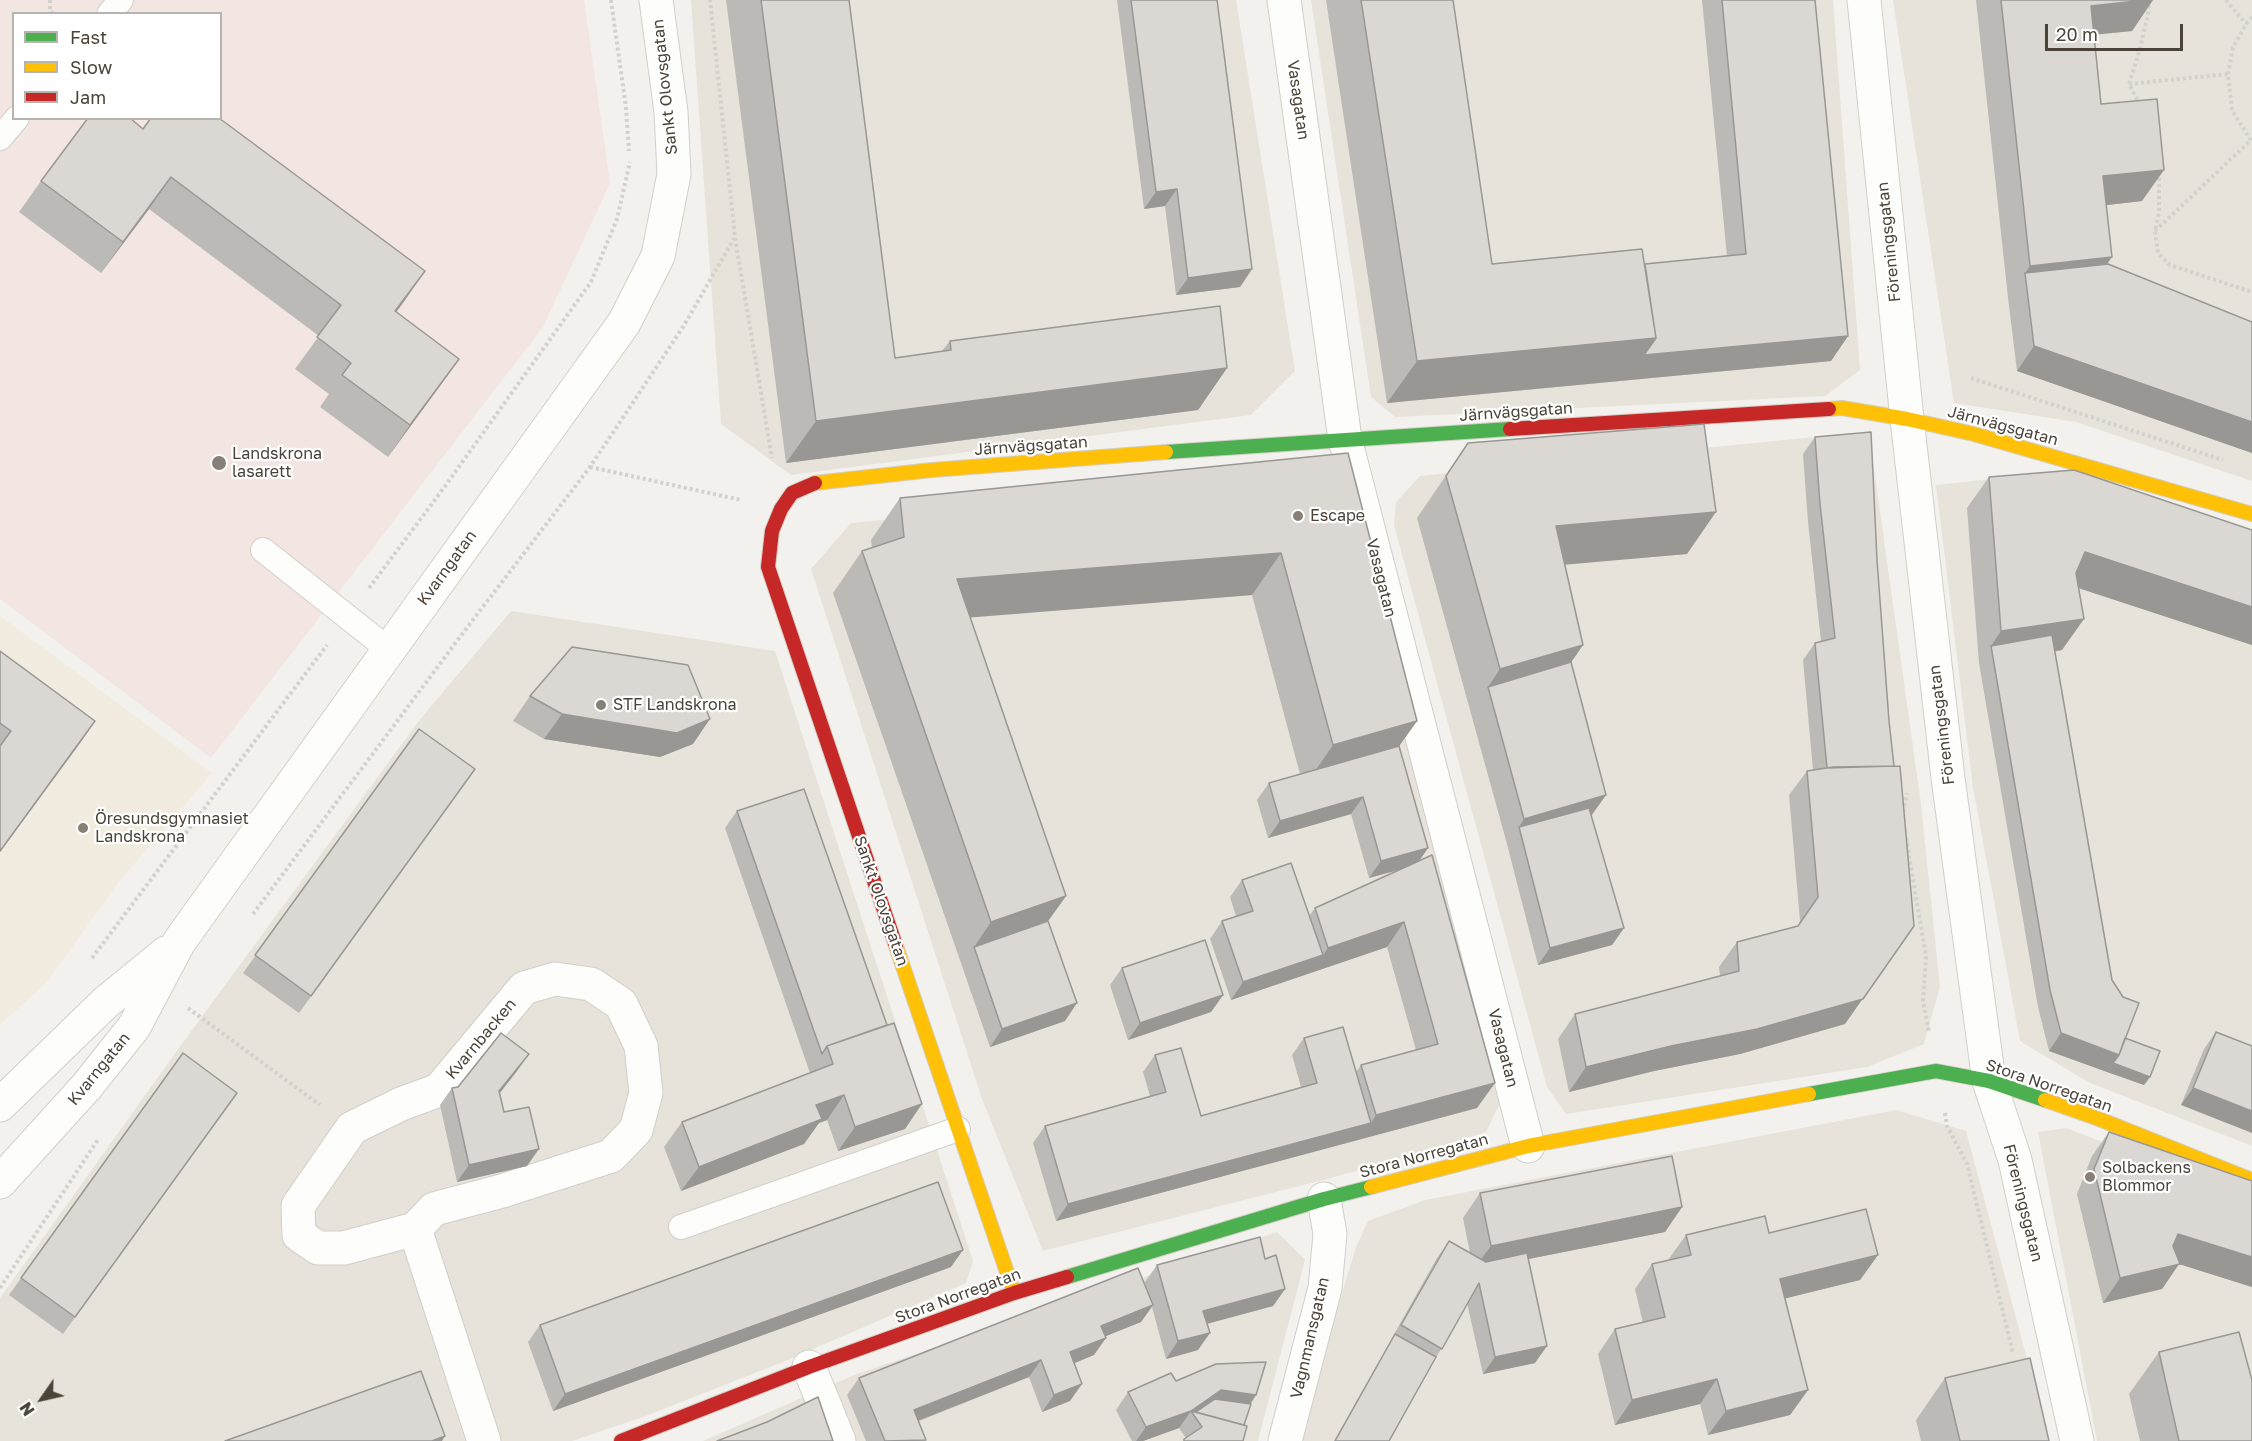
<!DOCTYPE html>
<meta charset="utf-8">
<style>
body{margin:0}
#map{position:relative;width:2252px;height:1441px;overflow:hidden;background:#f3f1ed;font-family:"Golos Text",sans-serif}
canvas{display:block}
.legend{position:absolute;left:12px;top:12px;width:210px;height:108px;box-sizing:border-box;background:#fff;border:2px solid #b7b4af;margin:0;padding:8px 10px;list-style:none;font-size:18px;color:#4b4338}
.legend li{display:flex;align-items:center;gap:12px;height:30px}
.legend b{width:30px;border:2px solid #b7b4af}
.north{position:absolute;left:12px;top:1369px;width:60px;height:60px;-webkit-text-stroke:4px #fff;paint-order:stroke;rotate:236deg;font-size:16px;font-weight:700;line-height:24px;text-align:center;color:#4b4338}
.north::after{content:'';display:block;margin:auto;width:21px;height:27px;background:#4b4338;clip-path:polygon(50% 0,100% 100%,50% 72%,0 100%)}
.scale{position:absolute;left:2045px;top:24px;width:138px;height:27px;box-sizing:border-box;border:3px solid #4b4338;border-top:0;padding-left:8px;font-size:18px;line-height:21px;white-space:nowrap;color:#4b4338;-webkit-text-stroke:4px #fff;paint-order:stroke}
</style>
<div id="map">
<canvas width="2252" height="1441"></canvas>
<ul class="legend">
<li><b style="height:8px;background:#4caf50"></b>Fast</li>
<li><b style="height:8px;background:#ffc107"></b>Slow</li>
<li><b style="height:8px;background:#c62828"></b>Jam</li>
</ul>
<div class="north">N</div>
<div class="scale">20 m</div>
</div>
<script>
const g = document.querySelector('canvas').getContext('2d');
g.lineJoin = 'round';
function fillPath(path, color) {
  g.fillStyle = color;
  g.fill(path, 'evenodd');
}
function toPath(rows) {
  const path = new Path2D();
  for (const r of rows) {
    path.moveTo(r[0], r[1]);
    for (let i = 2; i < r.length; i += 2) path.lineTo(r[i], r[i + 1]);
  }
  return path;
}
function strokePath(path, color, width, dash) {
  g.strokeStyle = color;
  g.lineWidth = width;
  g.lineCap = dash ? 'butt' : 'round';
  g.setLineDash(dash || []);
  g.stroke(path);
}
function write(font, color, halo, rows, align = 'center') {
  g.font = font + ' "Golos Text",sans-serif';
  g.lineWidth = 4.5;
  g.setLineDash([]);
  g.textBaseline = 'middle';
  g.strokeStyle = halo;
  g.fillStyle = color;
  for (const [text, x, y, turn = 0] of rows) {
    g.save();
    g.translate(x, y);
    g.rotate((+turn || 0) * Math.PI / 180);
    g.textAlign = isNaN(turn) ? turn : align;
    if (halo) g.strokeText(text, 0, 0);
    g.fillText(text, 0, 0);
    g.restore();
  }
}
fillPath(toPath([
 [691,0,1236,0,1295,371,1251,415,791,475,721,424],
 [1311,0,1833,0,1860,370,1825,396,1395,417,1371,397],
 [1893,0,2252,0,2252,481,2076,422,1954,403],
 [1846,434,1871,447,1921,804,1940,987,1924,1044,1867,1067,1566,1114,1547,1087,1394,525,1396,502,1420,476],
 [2027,475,2252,540,2252,1146,2090,1083,2020,1041,1973,788,1936,485],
 [1321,478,1349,515,1500,1103,1486,1132,1401,1159,1319,1181,1043,1251,982,1099,811,569,851,523],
 [511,611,775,651,973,1261,966,1283,783,1362,643,1417,572,1441,0,1441,0,1298,176,1052,418,722],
 [1896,1110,1966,1131,2049,1441,1297,1441,1356,1247,1368,1221,1425,1200],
 [2066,1128,2252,1199,2252,1441,2097,1441,2038,1132],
 [1277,1232,1305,1260,1258,1441,703,1441,854,1375]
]), '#e7e3da');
fillPath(toPath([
 [0,616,212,773,118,883,46,983,0,1025]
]), '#f1ecdf');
fillPath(toPath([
 [0,0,584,0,610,183,543,327,211,758,0,599],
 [14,14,220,14,220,118,14,118]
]), '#f2e5e2');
const lane = toPath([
 [109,14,121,0],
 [0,138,17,118],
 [263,550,388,649],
 [681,1227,958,1129]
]);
const street = toPath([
 [1284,0,1345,439,1528,1146],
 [1864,0,1907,419,1948,778,1989,1081,2015,1160,2077,1441],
 [555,979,591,984,621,1004,641,1046,646,1093,636,1130,611,1156,502,1191,434,1209,415,1229,344,1248,318,1248,299,1235,298,1206,352,1128,401,1104,439,1090,524,988,555,979],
 [0,1105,105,1003,166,953],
 [0,1182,87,1086,134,1027,179,942,624,323,658,256,674,174,671,112,656,0],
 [415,1229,484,1441],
 [809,1367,839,1441],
 [1285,1441,1325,1288,1330,1234,1324,1199]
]);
const fast = toPath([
 [1166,452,1510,429],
 [1809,1094,1936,1071,1989,1081,2045,1100],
 [1067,1277,1324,1199,1371,1187]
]);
const slow = toPath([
 [1829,409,1842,408,1907,419,1974,434,2252,514],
 [815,483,932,470,1166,452],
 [896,946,1014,1293],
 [2045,1100,2099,1119,2252,1180],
 [1371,1187,1528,1146,1809,1094]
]);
const jam = toPath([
 [1510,429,1829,409],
 [815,483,792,493,781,509,772,531,768,567,896,946],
 [621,1441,809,1367,1014,1293,1067,1277]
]);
strokePath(lane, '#d1cfca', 26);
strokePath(street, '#d1cfca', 35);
strokePath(fast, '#d3cec4', 16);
strokePath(slow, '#d3cec4', 16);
strokePath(jam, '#d3cec4', 16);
strokePath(toPath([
 [50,0,50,11,53,14],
 [611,0,626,108,629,151],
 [2226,0,2246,24],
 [2252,17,2246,24,2233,48,2228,74,2232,110,2252,142],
 [2129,84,2228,74],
 [2140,105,2129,84,2138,56,2148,15,2149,0],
 [2159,172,2159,213,2155,231,2158,253,2170,265,2252,292],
 [2155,231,2250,141],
 [735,238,772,458],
 [1971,378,2223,460],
 [590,467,741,500],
 [369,588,443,489,591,282,617,219,630,162],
 [1903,812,1907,793],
 [1906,838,1926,956,1923,1001,1929,1032],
 [253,914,466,629,590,467,683,327,735,237,710,0],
 [92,958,327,645],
 [188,1008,320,1105],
 [1945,1113,1947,1126,1967,1164,2013,1353],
 [0,1288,99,1138]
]), '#d3d1cb', 4, [3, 3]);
strokePath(lane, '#fdfdfc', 24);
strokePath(street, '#fdfdfc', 33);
strokePath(fast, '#4caf50', 14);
strokePath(slow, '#ffc107', 14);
strokePath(jam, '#c62828', 14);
fillPath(toPath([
 [726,0,849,0,895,358,942,351,950,341,1227,368,1198,410,786,463],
 [1117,0,1217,0,1252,269,1240,287,1176,295,1165,206,1144,209],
 [1326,0,1453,0,1492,264,1645,264,1727,256,1702,0,1815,0,1848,336,1831,361,1387,403],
 [1976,0,2153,0,2132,31,2094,35,2101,104,2142,201,2107,205,2107,264,2252,322,2252,453,2017,371,2008,298],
 [143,129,425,271,396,312,459,359,388,457,320,407,329,394,295,369,319,336,149,209,101,273,19,212,41,181],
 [1871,432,1845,1024,1740,1054,1654,1071,1569,1092,1558,1039,1575,1014,1720,976,1719,967,1737,942,1798,926,1800,921,1789,795,1807,771,1813,770,1803,660,1815,643,1821,641,1808,522,1803,454,1815,437],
 [1468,443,1687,554,1565,564,1583,645,1571,662,1606,795,1591,816,1624,928,1612,945,1538,965,1507,844,1417,518],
 [1348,453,1417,721,1399,746,1428,848,1420,860,1477,1108,1056,1221,1033,1143,1045,1126,1150,1096,1143,1072,1155,1055,1201,1116,1301,1087,1292,1055,1304,1038,1356,1072,1361,1065,1416,1050,1387,947,1231,1000,1210,939,1222,921,1236,916,1230,897,1242,880,1309,916,1315,908,1399,870,1369,878,1351,814,1268,838,1257,800,1269,783,1300,774,1252,595,970,617,1066,896,1048,921,1065,1021,990,1047,833,593,862,551,872,548,871,540,900,498],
 [1989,477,2252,530,2252,645,2079,588,2062,650,2054,652,2112,980,2125,1038,2150,1077,2144,1085,2049,1051,2038,1007,1979,663,1967,508],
 [0,651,95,721,0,852],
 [530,696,693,744,660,757,544,739,513,721],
 [419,729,475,769,299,1013,243,973],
 [737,811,905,1129,838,1151,827,1120,819,1123,804,1144,681,1191,664,1147,682,1122,810,1073,725,828],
 [1122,968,1223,995,1211,1012,1128,1040,1110,985],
 [2216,1032,2252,1046,2181,1105,2204,1049],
 [183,1053,237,1093,63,1334,9,1295],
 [517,1071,500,1093,504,1112,527,1166,457,1182,440,1105,452,1088],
 [2109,1132,2252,1181,2252,1287,2179,1264,2162,1289,2103,1303,2077,1194,2092,1156],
 [1480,1193,1682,1207,1665,1232,1528,1259,1535,1363,1483,1374,1467,1303,1389,1441,1334,1441,1437,1258,1449,1241,1470,1253,1463,1218],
 [1769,1233,1878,1255,1860,1280,1785,1298,1808,1390,1790,1415,1708,1435,1700,1404,1615,1425,1598,1354,1615,1329,1643,1323,1635,1289,1652,1264,1668,1260,1686,1235],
 [1265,1259,1285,1289,1273,1306,1207,1324,1198,1350,1166,1359,1152,1307,1141,1322,1105,1336,1094,1355,1074,1363,1070,1401,1042,1412,1029,1377,919,1421,926,1441,866,1441,847,1395,859,1378,1146,1287,1145,1282,1157,1265],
 [951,1267,553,1411,528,1342,540,1325],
 [2159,1352,2252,1441,2140,1441,2129,1394],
 [1945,1378,2049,1441,1921,1441,1916,1420],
 [1176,1381,1256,1395,1251,1404,1244,1425,1243,1441,1183,1441,1186,1438,1179,1428,1143,1441,1132,1441,1116,1410,1128,1392]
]), '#bcbab6');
fillPath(toPath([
 [2145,0,2153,0,2132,31,2069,37,2091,6],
 [2164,170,2142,201,2081,208,2103,176],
 [171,177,149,209,101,273,123,242],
 [1177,189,1165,206,1144,209,1156,192],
 [2112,257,2090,289,2025,273,2030,266],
 [1252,269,1240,287,1176,295,1188,278],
 [425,271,403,303,373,343,395,311],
 [1848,336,1831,361,1387,403,1417,361,1656,338],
 [2034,346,2252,422,2252,453,2017,371],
 [459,359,437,390,388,457,410,425],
 [1227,368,1198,410,786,463,816,421],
 [1716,512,1687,554,1527,568,1556,526],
 [2085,552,2252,607,2252,645,2063,583],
 [1281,553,1252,595,927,621,957,579],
 [2084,619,2062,650,1994,661,1991,646,2001,631],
 [1583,645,1554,687,1488,687,1500,669],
 [562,714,710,719,693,744,660,757,544,739],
 [95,721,78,746,0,852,0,851],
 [1417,721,1387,763,1304,787,1333,745],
 [1606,795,1588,820,1519,827,1524,819],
 [1363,797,1351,814,1268,838,1280,821],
 [1428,848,1416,865,1369,878,1381,861],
 [1066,896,1036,938,974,947,991,922],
 [1404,922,1387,947,1231,1000,1243,982,1323,955,1328,948],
 [1914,926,1845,1024,1740,1054,1654,1071,1569,1092,1586,1067],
 [1624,928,1612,945,1538,965,1550,948],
 [1223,995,1211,1012,1128,1040,1140,1023],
 [1077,1003,1065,1021,990,1047,1002,1029],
 [2061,1033,2119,1055,2107,1072,2049,1051],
 [529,1054,517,1071,487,1109,499,1091],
 [2113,1063,2150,1077,2144,1085,2107,1072],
 [1495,1083,1477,1108,1056,1221,1068,1204,1371,1123,1376,1115],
 [2193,1088,2252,1111,2252,1133,2181,1105],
 [844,1095,827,1120,819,1123,804,1144,681,1191,699,1167,816,1105],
 [922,1104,905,1129,838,1151,855,1127],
 [539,1149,527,1166,457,1182,469,1165],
 [1682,1207,1665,1232,1473,1270,1491,1246],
 [2178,1234,2252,1257,2252,1287,2179,1264,2162,1289,2103,1303,2120,1278,2160,1258],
 [963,1250,951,1267,553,1411,565,1394],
 [1878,1255,1860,1280,1763,1304,1780,1279],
 [1285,1289,1273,1306,1191,1328,1203,1311],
 [1153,1305,1141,1322,1089,1343,1101,1326],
 [1210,1333,1198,1350,1166,1359,1178,1341],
 [1106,1338,1094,1355,1058,1370,1070,1352],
 [1547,1346,1535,1363,1483,1374,1495,1357],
 [1041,1360,1029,1377,902,1427,914,1410],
 [1717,1379,1700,1404,1615,1425,1632,1400],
 [1082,1384,1070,1401,1042,1412,1054,1395],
 [1221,1390,1256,1395,1244,1412,1195,1417,1191,1411],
 [1808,1390,1790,1415,1708,1435,1726,1411],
 [1191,1411,1179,1428,1143,1441,1136,1441,1146,1427],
 [445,1436,442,1441,432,1441]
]), '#999794');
const building = toPath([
 [761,0,849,0,895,358,951,350,950,341,1220,306,1227,368,816,421,761,0],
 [1131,0,1217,0,1252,269,1188,278,1177,189,1156,192,1131,0],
 [1361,0,1453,0,1492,264,1642,249,1656,338,1417,361,1361,0],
 [1722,0,1815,0,1848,336,1644,355,1656,338,1645,264,1746,254,1722,0],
 [2001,0,2145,0,2091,6,2101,104,2157,99,2164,170,2103,176,2112,257,2030,266,2001,0],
 [88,118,130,118,143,129,151,118,219,118,425,271,395,311,459,359,410,425,342,375,351,363,317,337,341,305,171,177,123,242,41,181,88,118],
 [2108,264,2252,322,2252,422,2034,346,2025,273,2108,264],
 [1704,424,1716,512,1556,526,1583,645,1500,669,1446,476,1468,443,1704,424],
 [1871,432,1877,560,1889,721,1894,766,1827,768,1815,643,1835,638,1820,504,1815,437,1871,432],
 [1348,453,1417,721,1333,745,1281,553,957,579,1066,896,991,922,862,551,904,537,900,498,1348,453],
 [2074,470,2252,530,2252,607,2085,552,2076,573,2084,619,2001,631,1989,477,2074,470],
 [2052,635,2112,980,2123,997,2139,1003,2119,1055,2061,1033,2050,990,1991,646,2052,635],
 [572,647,688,665,710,719,677,733,562,714,530,696,572,647],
 [0,651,95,721,0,851,0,746,11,731,0,723,0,651],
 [1571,662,1606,795,1524,819,1488,687,1571,662],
 [419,729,475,769,311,996,255,955,419,729],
 [1399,746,1428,848,1381,861,1363,797,1280,821,1269,783,1399,746],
 [1900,766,1914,926,1863,999,1757,1029,1671,1046,1586,1067,1575,1014,1739,971,1737,942,1798,926,1818,897,1807,771,1833,767,1900,766],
 [804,789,887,1025,827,1046,822,1054,737,811,804,789],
 [1589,808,1624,928,1550,948,1519,827,1589,808],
 [1432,855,1495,1083,1376,1115,1361,1065,1438,1044,1404,922,1328,948,1315,908,1432,855],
 [1291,863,1323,955,1243,982,1222,921,1253,911,1242,880,1291,863],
 [1048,921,1077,1003,1002,1029,974,947,1048,921],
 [1205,940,1223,995,1140,1023,1122,968,1205,940],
 [894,1023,922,1104,855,1127,844,1095,816,1105,822,1119,699,1167,682,1122,833,1064,827,1046,894,1023],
 [1343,1027,1371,1123,1068,1204,1045,1126,1166,1092,1155,1055,1181,1048,1201,1116,1317,1083,1304,1038,1343,1027],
 [2216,1032,2252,1046,2252,1111,2193,1088,2216,1032],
 [501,1033,529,1054,499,1091,504,1112,529,1107,539,1149,469,1165,452,1088,458,1087,501,1033],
 [2125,1038,2160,1051,2150,1077,2113,1063,2119,1055,2125,1038],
 [183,1053,237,1093,75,1317,21,1278,183,1053],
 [2109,1132,2252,1181,2252,1257,2178,1234,2173,1246,2180,1264,2120,1278,2094,1169,2109,1132],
 [1672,1156,1682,1207,1491,1246,1480,1193,1672,1156],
 [938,1182,963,1250,565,1394,540,1325,938,1182],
 [1866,1209,1878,1255,1780,1279,1808,1390,1726,1411,1717,1379,1632,1400,1615,1329,1665,1317,1652,1264,1691,1255,1686,1235,1765,1216,1769,1233,1866,1209],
 [1260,1237,1265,1259,1276,1255,1285,1289,1203,1311,1210,1333,1178,1341,1157,1265,1260,1237],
 [1449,1241,1486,1262,1527,1253,1547,1346,1495,1357,1479,1283,1442,1349,1401,1325,1449,1241],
 [1138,1268,1153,1305,1101,1326,1106,1338,1070,1352,1082,1384,1054,1395,1041,1360,914,1410,926,1440,885,1441,859,1378,1138,1268],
 [2239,1332,2252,1380,2252,1441,2179,1441,2159,1352,2239,1332],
 [1395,1334,1436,1357,1389,1441,1335,1441,1395,1334],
 [2030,1358,2049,1441,1960,1441,1945,1378,2030,1358],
 [1266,1362,1256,1395,1221,1390,1191,1411,1146,1427,1128,1392,1171,1373,1176,1381,1216,1364,1266,1362],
 [421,1371,445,1436,432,1441,225,1441,421,1371],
 [818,1397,833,1441,717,1441,767,1422,818,1397],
 [1215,1399,1251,1404,1244,1425,1196,1412,1215,1399],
 [1191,1411,1247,1426,1243,1441,1184,1441,1184,1439,1202,1427,1191,1411]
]);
fillPath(building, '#dbd8d4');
strokePath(building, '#999794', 1.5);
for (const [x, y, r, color] of [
 [219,463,8,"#868077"],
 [1298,516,6,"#868077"],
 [601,705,6,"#868077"],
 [83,828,6,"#868077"],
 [2090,1177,6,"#868077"]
]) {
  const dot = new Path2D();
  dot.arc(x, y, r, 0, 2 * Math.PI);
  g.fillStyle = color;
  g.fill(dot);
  strokePath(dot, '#fff', 2);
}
write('16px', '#4b4338', '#fff', [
 ["Sankt Olovsgatan",665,87,-96],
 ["Vasagatan",1298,100,82],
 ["Föreningsgatan",1889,242,-96],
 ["Järnvägsgatan",1516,412,-4],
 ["Järnvägsgatan",2003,426,15],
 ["Järnvägsgatan",1031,446,-4],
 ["Kvarngatan",447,568,-54],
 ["Vasagatan",1381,578,76],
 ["Föreningsgatan",1942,725,-97],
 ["Sankt Olovsgatan",881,901,71],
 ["Kvarnbacken",481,1039,-50],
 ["Vasagatan",1503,1048,76],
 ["Kvarngatan",99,1069,-51],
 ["Stora Norregatan",2049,1086,19],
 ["Stora Norregatan",1424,1156,-15],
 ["Föreningsgatan",2023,1203,76],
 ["Stora Norregatan",958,1296,-20],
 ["Vagnmansgatan",1310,1338,-77]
]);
write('16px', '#4b4338', '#fff', [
 ["Landskrona",232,454],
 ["lasarett",232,472],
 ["Escape",1310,516],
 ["STF Landskrona",613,705],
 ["Öresundsgymnasiet",95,819],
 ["Landskrona",95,837],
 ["Solbackens",2102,1168],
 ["Blommor",2102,1186]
], 'left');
</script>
